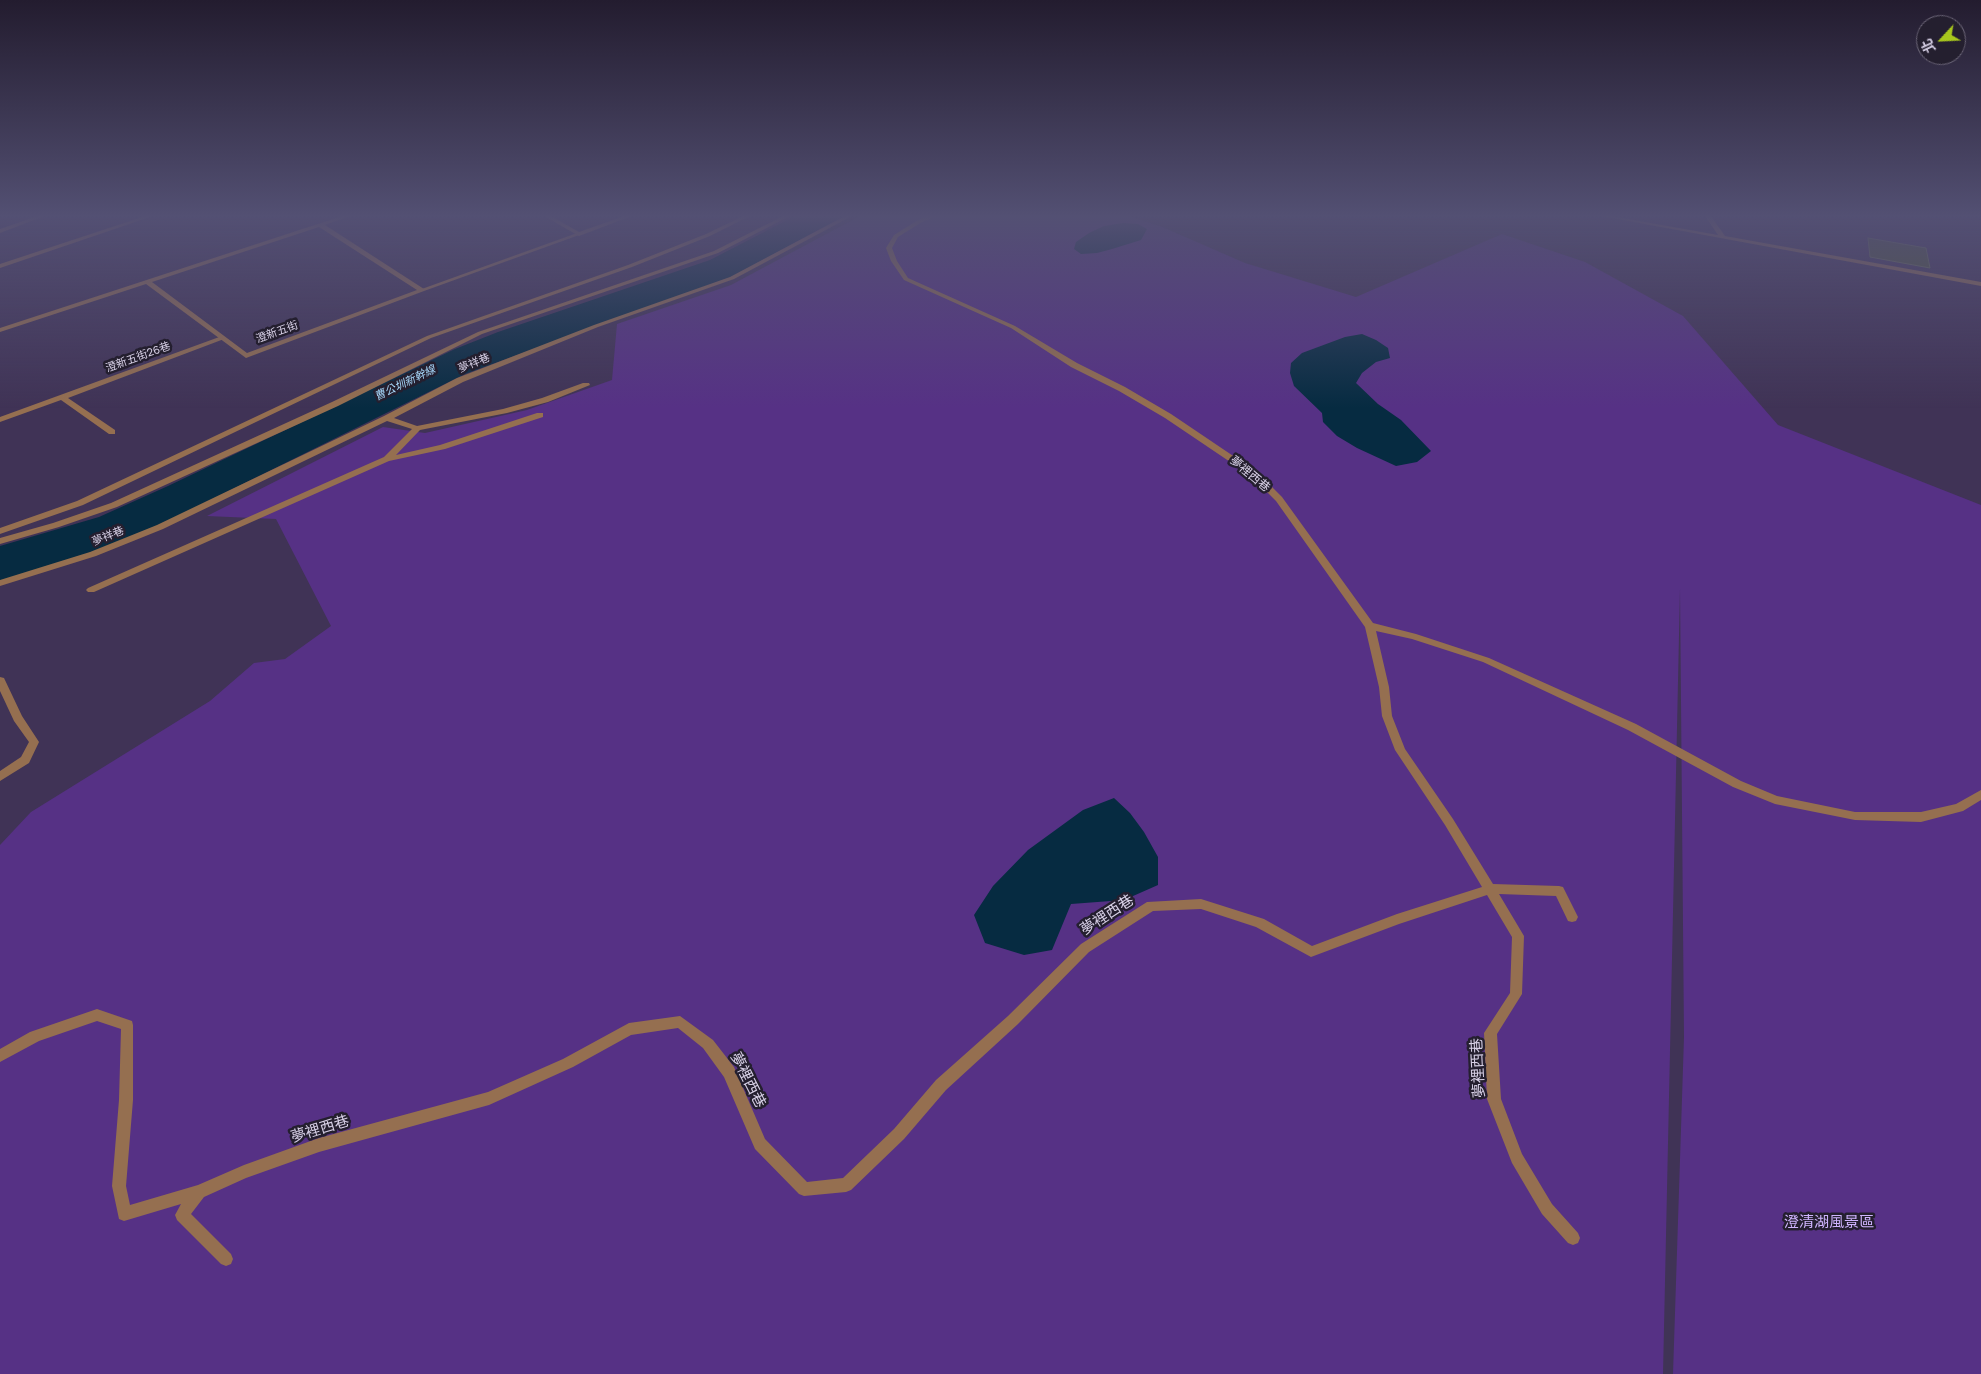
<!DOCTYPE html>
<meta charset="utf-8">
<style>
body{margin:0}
#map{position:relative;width:1981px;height:1374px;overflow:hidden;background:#403356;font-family:"Golos Text","Noto Sans TC",sans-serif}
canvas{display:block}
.north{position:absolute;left:1916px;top:15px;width:50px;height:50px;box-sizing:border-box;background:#241f2f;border:1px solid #6c6678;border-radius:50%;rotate:245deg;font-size:14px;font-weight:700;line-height:20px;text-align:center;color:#d7d0e6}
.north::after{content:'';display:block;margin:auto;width:18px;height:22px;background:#a8c71d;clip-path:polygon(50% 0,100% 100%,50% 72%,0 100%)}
</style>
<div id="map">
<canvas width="1981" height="1374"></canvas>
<div class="north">北</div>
</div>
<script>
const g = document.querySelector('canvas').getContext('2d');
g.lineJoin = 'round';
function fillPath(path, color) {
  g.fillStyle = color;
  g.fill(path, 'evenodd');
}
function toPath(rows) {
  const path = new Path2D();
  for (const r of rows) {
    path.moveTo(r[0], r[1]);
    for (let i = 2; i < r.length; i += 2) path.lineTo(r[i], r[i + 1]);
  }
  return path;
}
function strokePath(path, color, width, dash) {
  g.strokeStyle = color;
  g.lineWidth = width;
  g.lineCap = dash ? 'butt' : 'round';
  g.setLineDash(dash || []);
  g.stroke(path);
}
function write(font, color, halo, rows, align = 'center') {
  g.font = font + ' "Golos Text","Noto Sans TC",sans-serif';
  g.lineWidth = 5;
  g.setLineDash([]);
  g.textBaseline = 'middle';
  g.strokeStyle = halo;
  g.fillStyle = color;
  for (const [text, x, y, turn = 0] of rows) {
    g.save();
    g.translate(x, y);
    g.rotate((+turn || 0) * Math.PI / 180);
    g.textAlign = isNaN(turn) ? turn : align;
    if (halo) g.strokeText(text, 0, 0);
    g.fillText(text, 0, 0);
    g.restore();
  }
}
fillPath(toPath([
 [860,216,1129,216,1160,226,1245,263,1356,297,1502,234,1585,262,1683,316,1778,425,1981,505,1981,1374,1673,1374,1684,1037,1680,589,1663,1374,0,1374,0,845,31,812,210,701,254,663,285,659,331,626,276,519,207,516,383,427,425,433,527,410,612,380,617,324,731,285]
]), '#563185');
fillPath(toPath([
 [795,216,844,216,731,277,465,374,158,526,95,551,0,581,0,546,99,517,168,486,455,349,498,332,710,260],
 [1123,223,1138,224,1147,229,1141,240,1112,249,1097,253,1081,254,1074,249,1076,242,1089,233,1104,226],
 [1362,334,1376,340,1388,348,1390,358,1376,362,1362,373,1356,383,1378,404,1401,420,1431,451,1417,462,1396,466,1357,448,1337,436,1323,422,1322,413,1294,386,1290,373,1291,363,1302,353,1345,337],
 [1114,798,1130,813,1144,832,1158,857,1158,885,1124,900,1071,904,1052,950,1024,955,985,943,974,915,993,886,1028,850,1083,810]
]), '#062b41');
const building = toPath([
 [1868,238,1926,248,1930,268,1870,257,1868,238]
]);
fillPath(building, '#4b552e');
strokePath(building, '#6c774e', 1);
fillPath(toPath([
 [743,216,750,216,710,236,632,267,431,338,83,505,0,534,0,528,77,501,427,336,628,265,706,234,743,216],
 [783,216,790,216,718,253,482,334,338,406,117,507,59,527,0,544,0,538,53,523,111,503,332,402,478,332,714,251,783,216],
 [845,216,852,216,734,279,598,327,463,382,394,418,417,426,503,409,542,398,583,383,589,383,590,385,548,402,507,413,420,430,396,455,440,445,537,413,543,413,543,417,445,449,389,461,94,592,88,592,86,590,88,588,384,457,412,429,387,421,163,529,96,556,0,586,0,580,90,552,157,525,384,416,457,378,594,325,730,277,845,216],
 [929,216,937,216,922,222,898,237,892,248,897,261,908,278,1015,326,1077,363,1125,387,1171,414,1257,472,1282,497,1373,623,1416,634,1489,658,1636,724,1741,781,1777,796,1855,812,1921,812,1956,804,1981,790,1981,800,1963,811,1921,822,1855,820,1775,804,1733,787,1628,730,1483,662,1412,639,1376,631,1389,687,1392,716,1405,749,1453,819,1493,884,1559,886,1563,887,1578,917,1576,921,1572,922,1568,921,1556,896,1499,894,1524,936,1522,994,1497,1034,1501,1099,1522,1154,1552,1204,1578,1233,1580,1238,1578,1243,1573,1245,1568,1243,1542,1214,1512,1163,1487,1099,1484,1033,1510,993,1512,937,1487,895,1399,924,1311,957,1256,927,1201,909,1153,911,1089,952,1018,1024,946,1090,904,1139,851,1190,846,1192,804,1196,799,1194,755,1149,724,1077,703,1048,678,1028,631,1035,573,1067,489,1105,319,1152,246,1178,204,1197,191,1214,231,1254,233,1259,231,1264,226,1266,221,1264,177,1220,175,1215,181,1204,124,1221,119,1219,112,1186,119,1100,121,1029,97,1021,39,1041,0,1062,0,1049,30,1032,97,1009,132,1021,133,1025,133,1100,126,1186,130,1205,198,1185,244,1165,319,1138,488,1092,563,1059,629,1023,680,1016,713,1040,734,1067,765,1139,807,1182,843,1178,894,1129,936,1080,1008,1016,1081,944,1147,902,1201,899,1264,919,1312,946,1397,914,1482,887,1445,825,1395,750,1382,716,1379,687,1365,627,1276,501,1251,476,1165,418,1119,391,1071,367,1011,328,904,280,891,261,886,248,894,235,918,220,929,216],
 [577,233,582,234,424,291,419,290,577,233],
 [222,336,226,338,224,339,68,398,115,430,115,434,109,434,61,400,0,422,0,417,222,336],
 [0,677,4,678,22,716,39,742,29,763,0,781,0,771,21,757,29,742,14,721,0,691,0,677]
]), '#956f50');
fillPath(toPath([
 [37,216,45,216,0,233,0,229,37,216],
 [145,216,153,216,0,268,0,264,145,216],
 [342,216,350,216,325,225,424,289,424,291,246,358,146,284,0,332,0,328,342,216],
 [319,227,417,290,247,353,152,282,319,227],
 [544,216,551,216,579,232,624,216,632,216,579,236,544,216],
 [1601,216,1612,216,1718,235,1705,216,1711,216,1725,236,1981,282,1981,286,1601,216]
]), '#956f50');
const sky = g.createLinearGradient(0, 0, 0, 408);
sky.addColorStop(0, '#231c2f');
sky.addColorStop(0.53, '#535073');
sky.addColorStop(1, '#53507300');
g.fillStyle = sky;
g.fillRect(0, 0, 1981, 408);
write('11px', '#d7d0e6', '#241f2f', [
 ["澄新五街",277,332,-20],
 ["澄新五街26巷",138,357,-20],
 ["夢祥巷",474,363,-22],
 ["夢祥巷",108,536,-22]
]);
write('italic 11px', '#a6d6f9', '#241f2f', [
 ["曹公圳新幹線",405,383,-26]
]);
write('12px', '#d7d0e6', '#241f2f', [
 ["夢裡西巷",1250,474,40]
]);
write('15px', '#d7d0e6', '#241f2f', [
 ["夢裡西巷",1107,915,-33],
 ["夢裡西巷",1478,1068,-93],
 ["夢裡西巷",748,1080,63],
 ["夢裡西巷",320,1129,-17]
]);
write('15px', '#cfb4fe', '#241f2f', [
 ["澄清湖風景區",1829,1222]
]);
</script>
